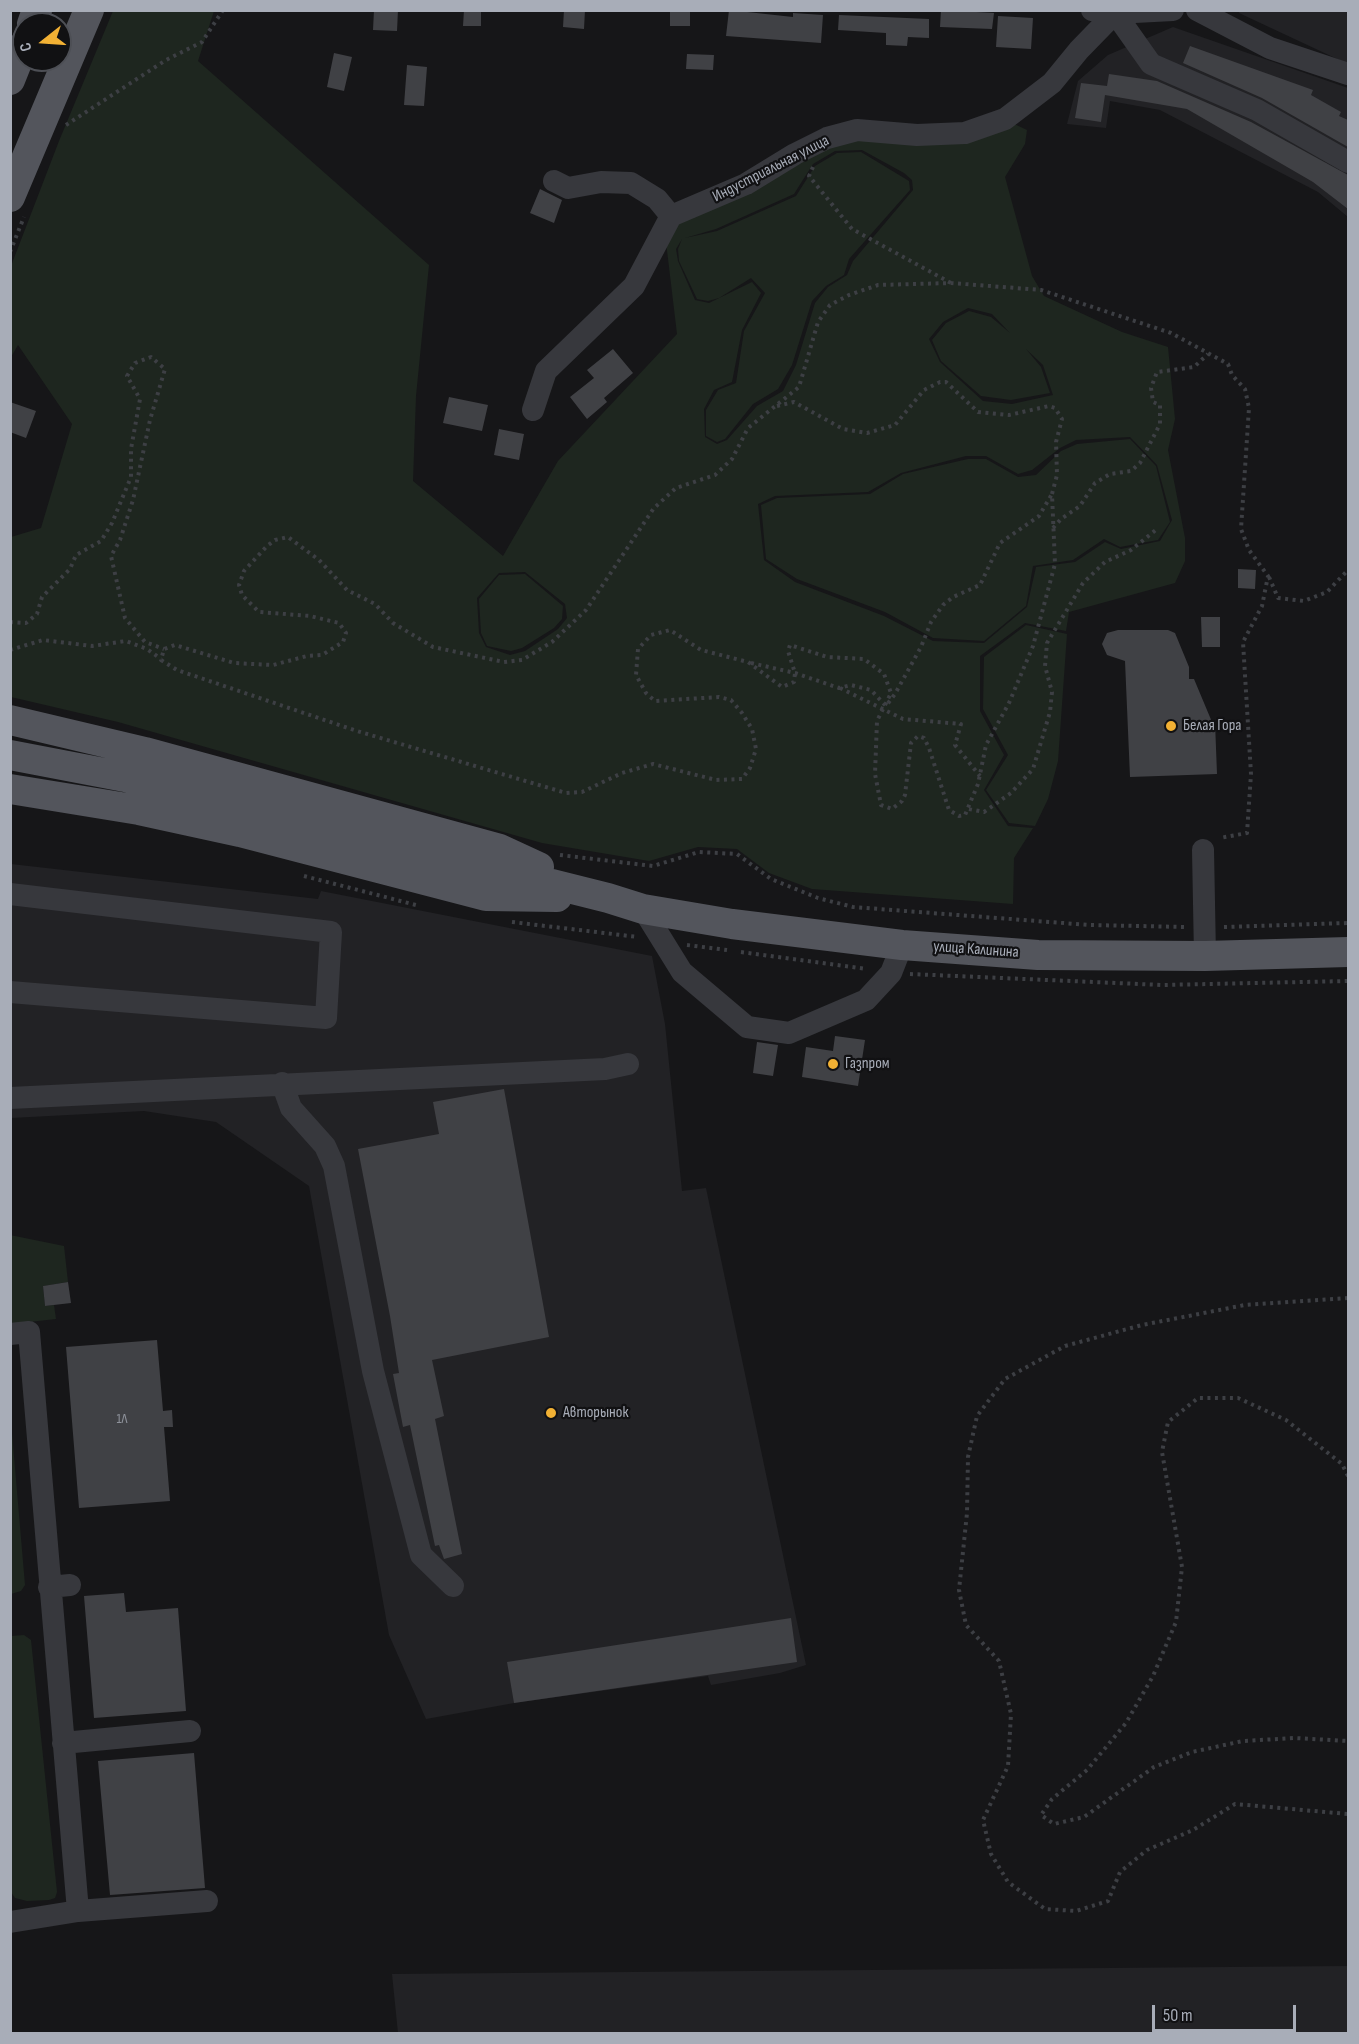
<!DOCTYPE html>
<meta charset="utf-8">
<style>
body{margin:0}
#map{position:relative;width:1359px;height:2044px;overflow:hidden;background:#161618;font-family:"Sofia Sans Condensed",sans-serif}
canvas{display:block}
.frame{position:absolute;inset:0;border:12px solid #a8adb8;pointer-events:none}
.north{position:absolute;left:12px;top:12px;width:60px;height:60px;box-sizing:border-box;background:#111113;border:2px solid #4d4f55;border-radius:50%;rotate:253deg;font-size:16px;font-weight:700;line-height:24px;text-align:center;color:#a8adb8}
.north::after{content:'';display:block;margin:auto;width:21px;height:27px;background:#f2b134;clip-path:polygon(50% 0,100% 100%,50% 72%,0 100%)}
.scale{position:absolute;left:1152px;top:2005px;width:144px;height:27px;box-sizing:border-box;border:3px solid #a8adb8;border-top:0;padding-left:8px;font-size:18px;line-height:21px;white-space:nowrap;color:#a8adb8;-webkit-text-stroke:4px #111113;paint-order:stroke}
</style>
<div id="map">
<canvas width="1359" height="2044"></canvas>
<div class="frame"></div>
<div class="north">С</div>
<div class="scale">50 m</div>
</div>
<script>
const g = document.querySelector('canvas').getContext('2d');
g.lineJoin = 'round';
function fillPath(path, color) {
  g.fillStyle = color;
  g.fill(path, 'evenodd');
}
function toPath(rows) {
  const path = new Path2D();
  for (const r of rows) {
    path.moveTo(r[0], r[1]);
    for (let i = 2; i < r.length; i += 2) path.lineTo(r[i], r[i + 1]);
  }
  return path;
}
function strokePath(path, color, width, dash) {
  g.strokeStyle = color;
  g.lineWidth = width;
  g.lineCap = dash ? 'butt' : 'round';
  g.setLineDash(dash || []);
  g.stroke(path);
}
function write(font, color, halo, rows, align = 'center') {
  g.font = font + ' "Sofia Sans Condensed",sans-serif';
  g.lineWidth = 4.5;
  g.setLineDash([]);
  g.textBaseline = 'middle';
  g.strokeStyle = halo;
  g.fillStyle = color;
  for (const [text, x, y, turn = 0] of rows) {
    g.save();
    g.translate(x, y);
    g.rotate((+turn || 0) * Math.PI / 180);
    g.textAlign = isNaN(turn) ? turn : align;
    if (halo) g.strokeText(text, 0, 0);
    g.fillText(text, 0, 0);
    g.restore();
  }
}
fillPath(toPath([
 [1240,10,1348,11,1348,64,1239,13],
 [1173,27,1348,88,1348,217,1318,192,1160,110,1110,101,1106,128,1067,124,1078,81,1108,55],
 [11,864,318,899,321,891,652,956,665,1024,682,1191,706,1188,806,1665,780,1673,711,1685,708,1676,514,1703,426,1719,389,1635,309,1186,216,1122,144,1111,11,1118],
 [1348,1966,1348,2034,398,2033,392,1974]
]), '#222225');
fillPath(toPath([
 [113,11,214,11,198,61,429,265,416,396,413,481,503,556,558,461,677,334,666,242,676,217,828,140,1010,122,1027,130,1025,144,1005,177,1032,276,1044,296,1122,332,1168,347,1175,419,1168,450,1185,538,1185,561,1175,583,1069,612,1066,631,1025,623,980,656,980,711,1004,755,984,790,1008,826,1033,828,1014,858,1013,904,812,889,769,873,737,849,698,847,649,861,542,843,118,722,11,697,11,537,41,528,72,424,18,345,11,357,11,266,59,141],
 [862,150,904,173,912,180,913,190,853,261,847,275,828,287,815,303,796,365,783,391,757,406,727,440,717,444,705,437,704,409,714,390,732,382,742,330,761,293,752,282,709,303,695,300,678,261,676,249,682,239,678,249,679,261,697,299,708,301,719,298,751,278,765,293,744,331,736,383,718,390,706,410,706,436,717,442,725,439,753,404,778,389,792,365,812,301,826,286,844,275,849,259,910,190,909,181,861,152,837,153,815,166,796,196,717,231,685,238,716,229,794,194,813,164,835,151],
 [968,308,992,314,1010,333,991,317,969,311,946,323,932,340,941,361,981,396,1011,400,1050,393,1041,367,1026,349,1043,365,1053,395,1012,404,983,401,940,362,929,339,943,322],
 [1130,437,1157,465,1172,520,1160,541,1121,549,1105,542,1075,562,1036,567,1027,607,984,643,933,641,884,616,795,582,764,560,758,504,775,496,868,492,901,473,966,456,986,456,1018,474,1032,470,1060,448,1076,440],
 [525,572,565,604,567,618,558,629,525,651,510,655,486,647,479,633,477,598,499,573],
 [1130,439,1156,466,1170,522,1158,540,1120,547,1104,539,1073,560,1033,566,1026,606,984,641,933,638,885,612,797,579,766,559,761,505,777,498,870,494,903,474,968,459,986,459,1018,477,1036,475,1061,451,1077,444],
 [525,574,563,606,562,619,554,628,522,648,511,651,487,646,481,633,479,599,499,575],
 [1026,625,1067,634,1058,761,1048,799,1035,826,1009,823,986,790,1008,755,983,709,984,657],
 [10,1235,64,1246,68,1282,43,1286,45,1306,54,1305,56,1319,11,1324],
 [11,1421,25,1585,21,1591,11,1594],
 [24,1635,31,1640,57,1892,55,1898,49,1900,27,1901,15,1898,11,1892,11,1636]
]), '#1e261f');
fillPath(toPath([
 [374,10,398,10,397,31,373,30],
 [464,10,481,10,481,26,463,26],
 [564,10,585,10,584,29,563,27],
 [670,10,690,10,690,26,670,26],
 [729,10,793,17,793,13,823,15,821,43,726,36],
 [941,10,994,13,992,29,940,27],
 [839,15,929,19,929,38,908,37,907,46,886,45,886,33,838,30],
 [998,16,1033,18,1031,49,996,47],
 [1190,46,1313,90,1311,95,1341,112,1339,116,1348,120,1348,147,1262,98,1183,63],
 [334,53,352,57,344,91,327,87],
 [687,54,714,55,713,70,686,69],
 [407,65,427,67,424,106,404,105],
 [1109,74,1157,81,1251,122,1348,175,1348,209,1313,182,1187,109,1105,95,1101,122,1075,118,1081,83,1107,86],
 [540,189,562,200,554,223,530,213],
 [613,349,633,373,604,398,607,402,587,419,570,397,594,378,587,370],
 [449,397,488,405,482,431,443,423],
 [10,402,36,411,26,438,10,432],
 [499,429,524,434,519,460,494,455],
 [1238,569,1256,570,1255,589,1238,588],
 [1201,617,1220,617,1220,647,1202,647],
 [1118,630,1168,630,1175,633,1189,667,1189,679,1194,679,1212,722,1215,722,1217,774,1130,777,1125,661,1107,655,1102,644,1107,633],
 [835,1036,865,1040,858,1086,802,1077,806,1047,833,1051],
 [757,1042,778,1045,773,1076,753,1073],
 [504,1089,549,1337,432,1360,444,1416,435,1419,462,1554,444,1559,439,1545,435,1546,410,1425,403,1427,393,1374,399,1373,390,1316,358,1149,439,1134,433,1102],
 [68,1282,71,1303,45,1306,43,1286],
 [157,1340,163,1411,172,1410,173,1427,164,1427,170,1501,79,1508,66,1347],
 [124,1593,126,1612,178,1608,186,1711,94,1718,84,1596],
 [791,1618,797,1662,514,1703,507,1662],
 [194,1753,205,1888,110,1895,98,1761]
]), '#404145');
strokePath(toPath([
 [66,125,166,60,202,42,223,10],
 [813,167,809,176,852,229,951,283],
 [10,252,24,217],
 [777,406,794,402,843,429,867,433,895,425,924,390,940,382,946,382,978,412,1009,415,1049,406,1055,408,1062,419,1056,442,1057,475,1052,494,1055,564,1033,646,1009,703,986,745,978,784,965,815,959,816,949,810,929,748,924,738,918,736,911,743,905,795,902,801,892,809,881,805,875,774,877,721,891,693,884,674,864,659,827,657,790,645,788,651,795,673,794,682,782,687,748,662,701,650,670,630,651,635,638,649,636,675,646,693,655,701,719,697,731,700,742,713,752,729,756,749,750,768,742,779,716,780,653,764,622,773,582,792,566,793,357,731,177,670,161,660,164,649,175,645,234,663,273,665,307,656,322,655,343,642,346,633,339,623,310,616,259,612,242,595,239,585,244,571,267,546,275,540,288,537,319,560,347,590,375,604,393,623,433,647,504,662,522,660,552,642,586,610,654,508,676,488,715,475,732,459,748,428,799,387,818,322,830,305,849,295,878,285,951,283,1041,290,1171,333,1228,364,1232,375,1245,389,1249,408,1241,529,1249,550,1268,576,1262,606,1243,642,1251,774,1247,833,1220,838],
 [1053,528,1061,519,1080,506,1095,483,1110,474,1131,471,1140,463,1160,424,1160,405,1153,402,1151,388,1157,372,1194,367,1208,354],
 [1269,577,1278,598,1304,601,1327,592,1348,570],
 [10,622,26,623,37,614,42,597,70,569,76,555,101,541,112,523,131,477,131,449,140,399,127,376,135,363,151,357,165,369,150,420,133,500,120,540,111,556,125,618,145,642,164,649],
 [10,650,43,640,92,646,126,641,147,649,161,659],
 [751,663,795,673,839,688,851,685,871,690,886,706,895,694,921,647,931,622,943,605,953,597,980,585,1000,543,1039,516,1052,494],
 [840,688,903,719,961,724,955,745,980,776],
 [969,809,984,812,1011,793,1033,769,1050,712,1052,692,1045,666,1047,643,1083,583,1105,562,1131,550,1157,529],
 [560,855,653,866,699,852,737,854,771,879,818,898,853,907,1089,925,1187,927],
 [304,876,416,905],
 [512,922,638,937],
 [1224,927,1348,923],
 [687,945,727,950],
 [741,952,867,969],
 [910,974,1162,985,1348,981],
 [1348,1298,1245,1305,1142,1325,1065,1346,1005,1379,977,1416,968,1457,967,1513,959,1590,966,1625,999,1661,1011,1714,1008,1766,983,1820,991,1854,1008,1882,1045,1909,1076,1911,1108,1901,1120,1872,1147,1850,1193,1830,1235,1804,1348,1814],
 [1348,1476,1342,1464,1286,1420,1238,1398,1198,1398,1168,1422,1162,1452,1182,1567,1176,1622,1153,1676,1126,1723,1087,1770,1052,1799,1041,1815,1054,1824,1084,1817,1154,1767,1192,1752,1243,1741,1295,1738,1348,1741]
]), '#3d3f44', 4, [3, 4.5]);
strokePath(toPath([
 [1092,10,1115,13,1173,10],
 [1197,10,1270,48,1348,74],
 [671,216,746,184,795,154,827,138,857,130,917,135,965,133,1005,119,1052,83,1079,50,1115,13,1151,64,1257,110,1348,162],
 [533,410,546,371,634,286,671,216,657,199,631,183,601,182,568,188,554,181],
 [1203,850,1205,956],
 [10,894,331,932,326,1018,10,992],
 [643,909,682,972,747,1027,789,1033,866,1000,891,973,902,945],
 [282,1083,291,1108,325,1146,334,1166,373,1371,421,1555,453,1586],
 [10,1098,605,1069,628,1064],
 [10,1334,29,1332,78,1911,10,1922],
 [49,1587,70,1585],
 [63,1743,190,1731],
 [78,1911,207,1901]
]), '#37383d', 22);
strokePath(toPath([
 [32,24,37,10],
 [10,80,24,45],
 [10,197,89,10],
 [10,720,145,752,500,849,539,867],
 [10,755,125,777,608,898,643,909,732,924,902,945,1038,955,1205,956,1348,952],
 [10,789,139,810,240,832,486,896,557,897]
]), '#53555c', 30);
for (const [x, y, r, color] of [
 [1171,726,6,"#f2b134"],
 [833,1064,6,"#f2b134"],
 [551,1413,6,"#f2b134"]
]) {
  const dot = new Path2D();
  dot.arc(x, y, r, 0, 2 * Math.PI);
  g.fillStyle = color;
  g.fill(dot);
  strokePath(dot, '#111113', 2);
}
write('14px', '#8e929b', null, [
 ["1Л",122,1419]
]);
write('16px', '#a8adb8', '#111113', [
 ["Индустриальная улица",771,169,-27],
 ["улица Калинина",976,950,4]
]);
write('16px', '#a8adb8', '#111113', [
 ["Белая Гора",1183,726],
 ["Газпром",845,1064],
 ["Авторынок",563,1413]
], 'left');
</script>
